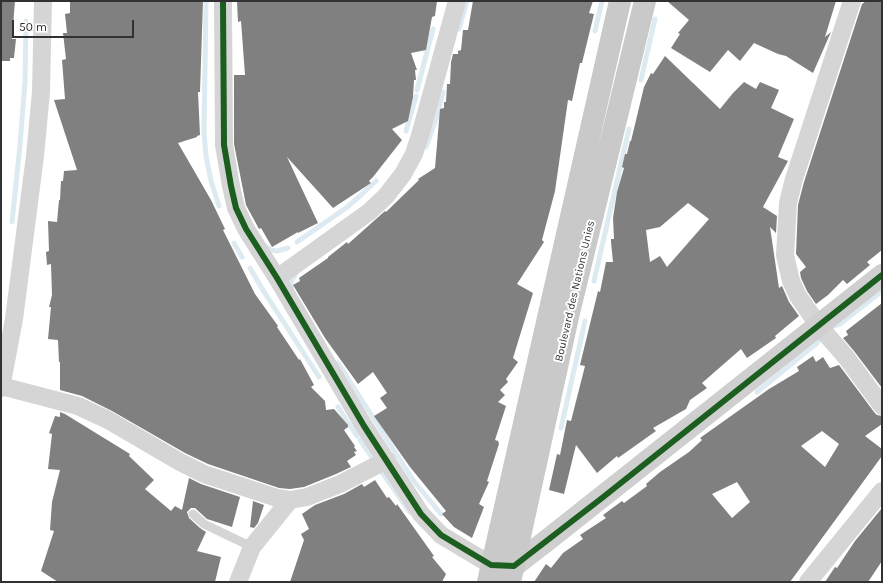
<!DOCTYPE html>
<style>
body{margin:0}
#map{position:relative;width:883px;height:583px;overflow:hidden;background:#fff;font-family:Karla,sans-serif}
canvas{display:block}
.frame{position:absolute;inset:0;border:2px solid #313131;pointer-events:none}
.scale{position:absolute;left:12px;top:20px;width:122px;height:18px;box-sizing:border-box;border:2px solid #313131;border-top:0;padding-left:5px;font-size:12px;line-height:14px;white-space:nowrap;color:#313131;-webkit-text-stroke:3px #fff;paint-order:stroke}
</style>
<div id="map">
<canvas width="883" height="583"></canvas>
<div class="frame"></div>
<div class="scale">50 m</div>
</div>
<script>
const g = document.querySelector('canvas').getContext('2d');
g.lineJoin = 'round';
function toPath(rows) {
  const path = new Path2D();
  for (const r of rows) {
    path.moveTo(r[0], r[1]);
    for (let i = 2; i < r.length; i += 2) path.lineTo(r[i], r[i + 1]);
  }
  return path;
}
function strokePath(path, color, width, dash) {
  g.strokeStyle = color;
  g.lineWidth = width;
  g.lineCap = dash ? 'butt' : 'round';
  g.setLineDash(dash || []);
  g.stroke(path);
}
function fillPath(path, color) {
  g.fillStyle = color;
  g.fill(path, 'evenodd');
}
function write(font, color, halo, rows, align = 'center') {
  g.font = font + ' Karla,sans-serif';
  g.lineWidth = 4;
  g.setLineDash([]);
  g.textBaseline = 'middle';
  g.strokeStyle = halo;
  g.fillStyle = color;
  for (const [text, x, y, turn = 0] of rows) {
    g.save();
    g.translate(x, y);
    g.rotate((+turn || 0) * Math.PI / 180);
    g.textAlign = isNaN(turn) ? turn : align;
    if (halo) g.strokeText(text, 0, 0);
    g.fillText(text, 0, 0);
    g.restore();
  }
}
strokePath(toPath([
 [206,1,204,133,206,156,211,181,219,206],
 [459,29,467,1],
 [595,31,602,1],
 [641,80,655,19],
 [417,90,433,29],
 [406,131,416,96],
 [426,147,436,119,443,92],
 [363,193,376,181],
 [12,222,20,145,25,82,26,21],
 [297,242,346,208,361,195],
 [234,243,242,257],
 [265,246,271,250,277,251,288,248],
 [250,268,260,285],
 [594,281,629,129],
 [261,287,319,377],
 [291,288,291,282,296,273],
 [829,328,840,324,882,291],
 [338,363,413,480,441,514],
 [757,392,817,343,822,335],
 [338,407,357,436],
 [561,428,585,321],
 [360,440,373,459],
 [381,471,393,488],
 [395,491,410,512]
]), '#ddeaf1', 5);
fillPath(toPath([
 [1,1,15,1,12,39,16,39,14,58,10,58,10,61,1,61],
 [70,1,203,1,200,92,198,92,200,135,197,136,197,137,178,143,211,200,225,229,223,230,255,294,278,326,277,327,299,360,300,359,314,385,311,387,325,401,326,410,334,409,348,425,348,427,344,430,355,446,354,447,357,451,354,452,356,455,347,461,351,467,336,474,304,487,290,489,279,488,208,464,185,453,112,411,82,396,60,390,60,362,59,362,58,340,48,339,51,307,49,307,52,295,51,264,47,265,46,252,49,251,48,221,57,222,59,200,60,200,61,181,63,181,64,171,77,170,54,100,65,99,62,60,66,59,63,33,67,33,65,14,70,13],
 [237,1,437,1,435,16,432,17,426,50,411,53,417,70,415,70,416,80,414,80,413,97,408,121,392,129,402,140,373,177,369,181,371,183,333,208,287,157,318,223,298,233,298,232,272,247,261,228,259,229,246,205,234,144,234,75,245,75,241,21,238,22],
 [473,1,593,1,589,13,594,14,582,63,580,63,572,101,568,100,555,191,542,240,544,242,517,284,533,293,513,358,518,362,506,379,508,382,500,390,505,395,498,402,506,406,495,440,498,441,499,444,487,481,489,482,479,504,484,507,472,538,454,527,442,514,446,511,410,467,374,416,387,408,380,398,387,393,373,372,358,384,325,338,293,285,300,281,299,278,328,258,328,257,347,242,348,244,385,211,386,212,419,180,418,179,435,168,440,109,444,108,444,102,446,102,447,84,450,84,451,62,453,54,458,54,458,51,461,50,463,30,468,30],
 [667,1,836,1,825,37,831,32,813,73,786,56,778,54,754,43,740,61,728,50,710,72,671,48,680,34,678,33,689,20],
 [866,1,882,1,882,250,867,262,870,265,847,284,843,280,828,295,816,304,807,291,801,278,800,272,806,267,796,254,798,205,804,182,862,4],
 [665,56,720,109,733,93,744,82,756,89,760,82,779,90,771,108,794,119,778,157,788,161,763,207,777,216,776,233,770,227,779,288,782,286,789,302,799,316,775,336,776,338,747,358,741,349,702,383,707,388,690,400,686,409,653,428,656,431,618,458,617,456,597,473,576,445,564,494,549,490,557,454,560,455,567,420,571,421,585,366,580,365,598,291,600,292,606,262,613,262,611,242,611,239,614,239,613,218,617,192,624,168,622,167,625,154,627,154,630,141,631,141,644,87,651,73,653,74],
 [688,203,709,219,667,267,660,256,650,262,646,230,660,227],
 [882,303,882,388,854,351,843,338,848,335,846,331],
 [813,356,816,362,823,357,830,368,839,365,874,412,877,415,882,416,882,424,865,436,882,449,882,456,790,582,534,582,546,564,551,568,563,553,583,539,580,535,606,518,603,515,622,501,624,503,647,486,646,484,660,472,689,452,702,440,700,438,769,389,799,371,797,367],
 [822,431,839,444,825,467,801,446],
 [737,482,750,502,732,518,712,494],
 [60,412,65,414,130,454,129,456,154,480,145,489,171,511,175,506,182,510,189,478,201,484,240,497,232,527,207,519,195,508,191,508,187,512,189,518,200,528,206,532,197,551,221,557,215,582,58,582,41,571,54,531,50,530,52,502,60,470,48,469,52,434,49,433,55,416,60,417],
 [375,480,387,498,389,497,396,506,397,504,434,556,432,557,446,574,442,582,290,582,304,540,301,534,309,529,302,514,315,505,344,494,362,484,364,487],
 [253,501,264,505,258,523,254,528,250,527],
 [882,508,882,561,868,582,825,582,835,567,837,568,855,541]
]), '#808080');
strokePath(toPath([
 [193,514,204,524,252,547]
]), '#d5d5d5', 9);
strokePath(toPath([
 [223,1,224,145,231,186,236,208,246,229,277,278,364,426,421,514,441,535,491,565],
 [852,1,794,179,788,203,785,255,791,281,798,296,819,326,846,357,882,406],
 [277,278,369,212,386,196,403,174,414,154,421,132,457,1],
 [1,386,78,406,108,420,180,462,204,474,277,498,290,500,307,497,340,484,387,460],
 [1,388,14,319,35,156,41,92,43,1],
 [238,582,252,547,290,500],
 [808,582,882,491]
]), '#d5d5d5', 18);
strokePath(toPath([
 [500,565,514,566,550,538,882,275]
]), '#cfcfcf', 22);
strokePath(toPath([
 [488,582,620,1],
 [510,582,568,317,645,1]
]), '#c9c9c9', 22);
strokePath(toPath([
 [223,1,224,145,231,186,236,208,246,229,277,278,364,426,421,514,441,535,491,565,514,566,602,498,882,275]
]), '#1b5e20', 6);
write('11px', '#313131', '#fff', [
 ["Boulevard des Nations Unies",575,291,-77]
]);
</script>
